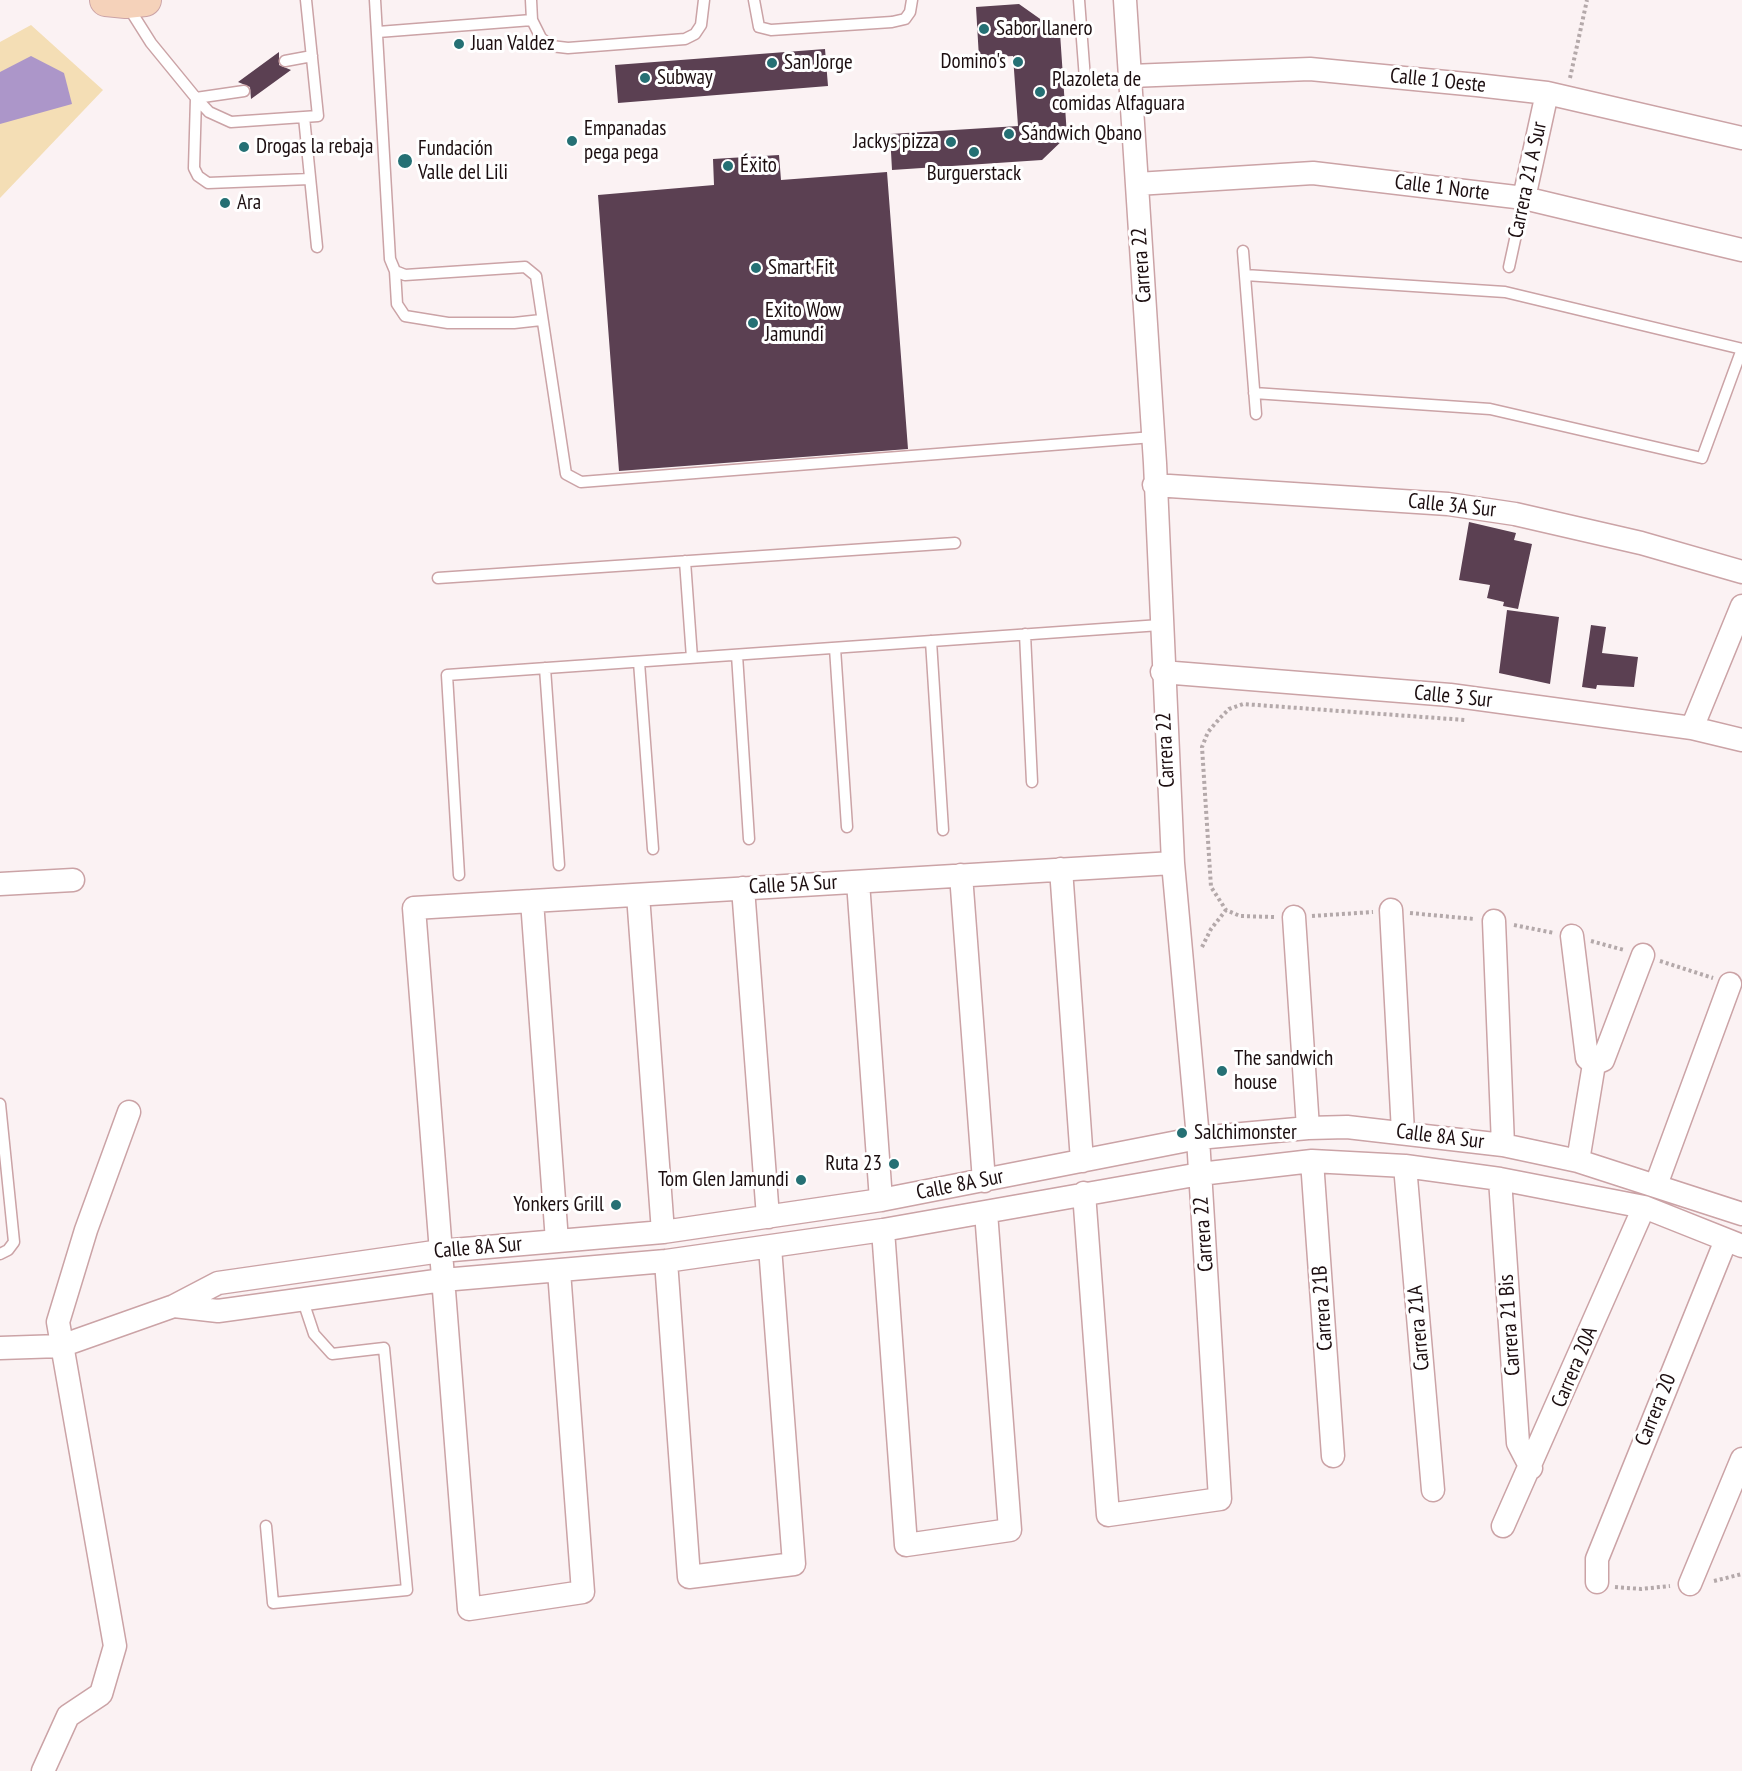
<!DOCTYPE html>
<meta charset="utf-8">
<style>
body{margin:0}
canvas{display:block;background:#fbf2f3}
</style>
<canvas width="1742" height="1771"></canvas>
<script>
const g = document.querySelector('canvas').getContext('2d');
g.lineJoin = 'round';
function fillPath(path, color) {
  g.fillStyle = color;
  g.fill(path, 'evenodd');
}
function toPath(rows) {
  const path = new Path2D();
  for (const r of rows) {
    path.moveTo(r[0], r[1]);
    for (let i = 2; i < r.length; i += 2) path.lineTo(r[i], r[i + 1]);
  }
  return path;
}
function strokePath(path, color, width, dash) {
  g.strokeStyle = color;
  g.lineWidth = width;
  g.lineCap = dash ? 'butt' : 'round';
  g.setLineDash(dash || []);
  g.stroke(path);
}
function write(font, color, halo, rows, align = 'center') {
  g.font = font + ' "PT Sans Narrow",sans-serif';
  g.lineWidth = 6;
  g.setLineDash([]);
  g.textBaseline = 'middle';
  g.strokeStyle = halo;
  g.fillStyle = color;
  for (const [text, x, y, turn = 0] of rows) {
    g.save();
    g.translate(x, y);
    g.rotate((+turn || 0) * Math.PI / 180);
    g.textAlign = isNaN(turn) ? turn : align;
    if (halo) g.strokeText(text, 0, 0);
    g.fillText(text, 0, 0);
    g.restore();
  }
}
fillPath(toPath([
 [31,25,103,90,0,198,0,42]
]), '#f4deb5');
fillPath(toPath([
 [31,56,64,73,72,104,0,124,0,72]
]), '#ac96c9');
fillPath(toPath([
 [1019,4,1060,33,1067,136,1042,160,892,170,890,134,1018,126,1013,56,979,58,976,7],
 [825,49,828,86,618,103,615,65],
 [279,52,279,65,291,70,251,99,250,87,238,82],
 [779,155,781,180,887,172,908,449,619,471,598,195,714,185,713,159],
 [1469,522,1516,533,1514,540,1532,544,1518,609,1503,606,1504,602,1487,598,1490,585,1459,580],
 [1507,610,1559,617,1550,684,1499,673],
 [1591,625,1606,627,1602,653,1638,657,1634,687,1597,685,1596,689,1582,687]
]), '#5b4052');
const service = toPath([
 [375,0,390,259,395,271,405,275,525,267,536,276,566,474,581,482,1153,437],
 [531,0,532,20],
 [754,0,759,27,771,30,892,22,905,19,910,12,912,0],
 [1079,0,1085,79],
 [127,5,151,43,196,98,209,112,231,122,318,116,306,0],
 [378,32,532,20,541,38,551,46,568,48,685,39,695,34,701,25,704,0],
 [285,61,312,56],
 [244,91,196,98,194,168,198,176,208,183,310,179],
 [304,117,317,247],
 [1243,251,1256,414],
 [1509,267,1524,198],
 [395,271,397,304,405,316,448,323,514,323,541,320],
 [1245,275,1505,292,1742,349],
 [1254,393,1490,409,1702,458,1742,349],
 [685,561,692,658],
 [438,578,955,543],
 [1025,634,1032,782],
 [931,641,943,830],
 [835,648,847,827],
 [737,655,749,839],
 [639,662,653,849],
 [545,668,559,865],
 [459,875,447,675,1160,625],
 [0,1104,14,1242,8,1250,0,1254],
 [266,1526,273,1603,407,1590,384,1348,332,1354,314,1334,303,1301]
]);
const minor = toPath([
 [1130,76,1310,69,1477,85,1547,93,1742,138],
 [1137,184,1313,173,1524,198,1742,250],
 [1524,198,1547,93],
 [1154,485,1448,504,1515,514,1641,543,1742,572],
 [1162,672,1450,695,1692,728,1742,740],
 [1692,728,1742,606],
 [1061,869,1082,1161],
 [961,875,984,1181],
 [858,882,881,1200],
 [0,884,73,880],
 [743,888,768,1217],
 [638,895,663,1232],
 [532,901,557,1241],
 [1391,910,1403,1132],
 [1294,917,1308,1128],
 [1494,921,1503,1145],
 [1572,936,1587,1058,1594,1064],
 [1594,1064,1603,1060,1643,955],
 [1312,1161,1333,1456],
 [1578,1161,1594,1064],
 [1405,1166,1433,1490],
 [1500,1179,1518,1443,1531,1468],
 [1656,1185,1730,984],
 [1084,1193,1108,1515,1220,1499,1198,1138,1173,863,1155,463,1125,0],
 [883,1230,906,1545,1010,1530,986,1212],
 [666,1261,689,1577,794,1564,770,1247],
 [559,1271,583,1592,469,1609,414,908,1173,863],
 [174,1306,218,1311,443,1280,666,1261,883,1230,1200,1174,1312,1161,1405,1166,1500,1179,1644,1207,1742,1246],
 [0,1348,61,1346,174,1306,218,1283,441,1251,663,1232,881,1200,1198,1138,1308,1128,1347,1127,1503,1145,1578,1161,1742,1214],
 [1503,1526,1644,1207],
 [1597,1582,1597,1559,1726,1240],
 [1690,1584,1742,1459],
 [43,1771,68,1716,101,1694,115,1646,58,1322,86,1230,129,1112]
]);
const secondary = toPath([
 [106,0,126,2,145,0]
]);
strokePath(service, '#cba3a6', 13);
strokePath(minor, '#cba3a6', 25);
strokePath(secondary, '#cba3a6', 34);
strokePath(toPath([
 [1570,78,1587,0],
 [1410,913,1474,919],
 [1312,916,1373,912],
 [1274,917,1240,916,1226,910,1211,887,1202,747,1208,732,1220,718,1229,709,1243,704,1465,720],
 [1514,925,1554,933],
 [1591,941,1624,950],
 [1202,947,1211,929,1226,910],
 [1660,961,1713,978],
 [1714,1581,1742,1574],
 [1615,1587,1641,1589,1670,1586]
]), '#b4a9aa', 4, [3, 3]);
strokePath(service, '#fff', 10);
strokePath(minor, '#fff', 22);
strokePath(secondary, '#f5d2ba', 32);
for (const [x, y, r, color] of [
 [984,29,6,"#257074"],
 [459,44,6,"#257074"],
 [1018,62,6,"#257074"],
 [772,63,6,"#257074"],
 [645,78,6,"#257074"],
 [1040,92,6,"#257074"],
 [1009,134,6,"#257074"],
 [572,141,6,"#257074"],
 [951,142,6,"#257074"],
 [244,147,6,"#257074"],
 [974,152,6,"#257074"],
 [405,161,8,"#257074"],
 [728,166,6,"#257074"],
 [225,203,6,"#257074"],
 [756,268,6,"#257074"],
 [753,323,6,"#257074"],
 [1222,1071,6,"#257074"],
 [1182,1133,6,"#257074"],
 [894,1164,6,"#257074"],
 [801,1180,6,"#257074"],
 [616,1205,6,"#257074"]
]) {
  const dot = new Path2D();
  dot.arc(x, y, r, 0, 2 * Math.PI);
  g.fillStyle = color;
  g.fill(dot);
  strokePath(dot, '#fff', 2);
}
write('21px', '#1c0e10', '#fff', [
 ["Sabor llanero",996,29],
 ["Juan Valdez",471,44],
 ["Domino's",1006,62,"right"],
 ["San Jorge",784,63],
 ["Subway",657,78],
 ["Plazoleta de",1052,80],
 ["comidas Alfaguara",1052,104],
 ["Empanadas",584,129],
 ["pega pega",584,153],
 ["Sándwich Qbano",1021,134],
 ["Jackys pizza",939,142,"right"],
 ["Drogas la rebaja",256,147],
 ["Fundación",418,149],
 ["Valle del Lili",418,173],
 ["Éxito",740,166],
 ["Burguerstack",974,174,"center"],
 ["Ara",237,203],
 ["Smart Fit",768,268],
 ["Exito Wow",765,311],
 ["Jamundi",765,335],
 ["The sandwich",1234,1059],
 ["house",1234,1083],
 ["Salchimonster",1194,1133],
 ["Ruta 23",882,1164,"right"],
 ["Tom Glen Jamundi",789,1180,"right"],
 ["Yonkers Grill",604,1205,"right"]
], 'left');
write('21px', '#1c0e10', '#fff', [
 ["Calle 1 Oeste",1438,81,6],
 ["Carrera 21 A Sur",1528,180,-78],
 ["Calle 1 Norte",1442,188,7],
 ["Carrera 22",1142,265,-94],
 ["Calle 3A Sur",1452,506,6],
 ["Calle 3 Sur",1453,697,6],
 ["Carrera 22",1166,750,-93],
 ["Calle 5A Sur",793,885,-3],
 ["Calle 8A Sur",1440,1137,7],
 ["Calle 8A Sur",960,1185,-11],
 ["Carrera 22",1204,1234,-94],
 ["Calle 8A Sur",478,1248,-5],
 ["Carrera 21B",1323,1308,-94],
 ["Carrera 21 Bis",1510,1325,-94],
 ["Carrera 21A",1419,1328,-95],
 ["Carrera 20A",1575,1367,-67],
 ["Carrera 20",1656,1410,-68]
]);
</script>
